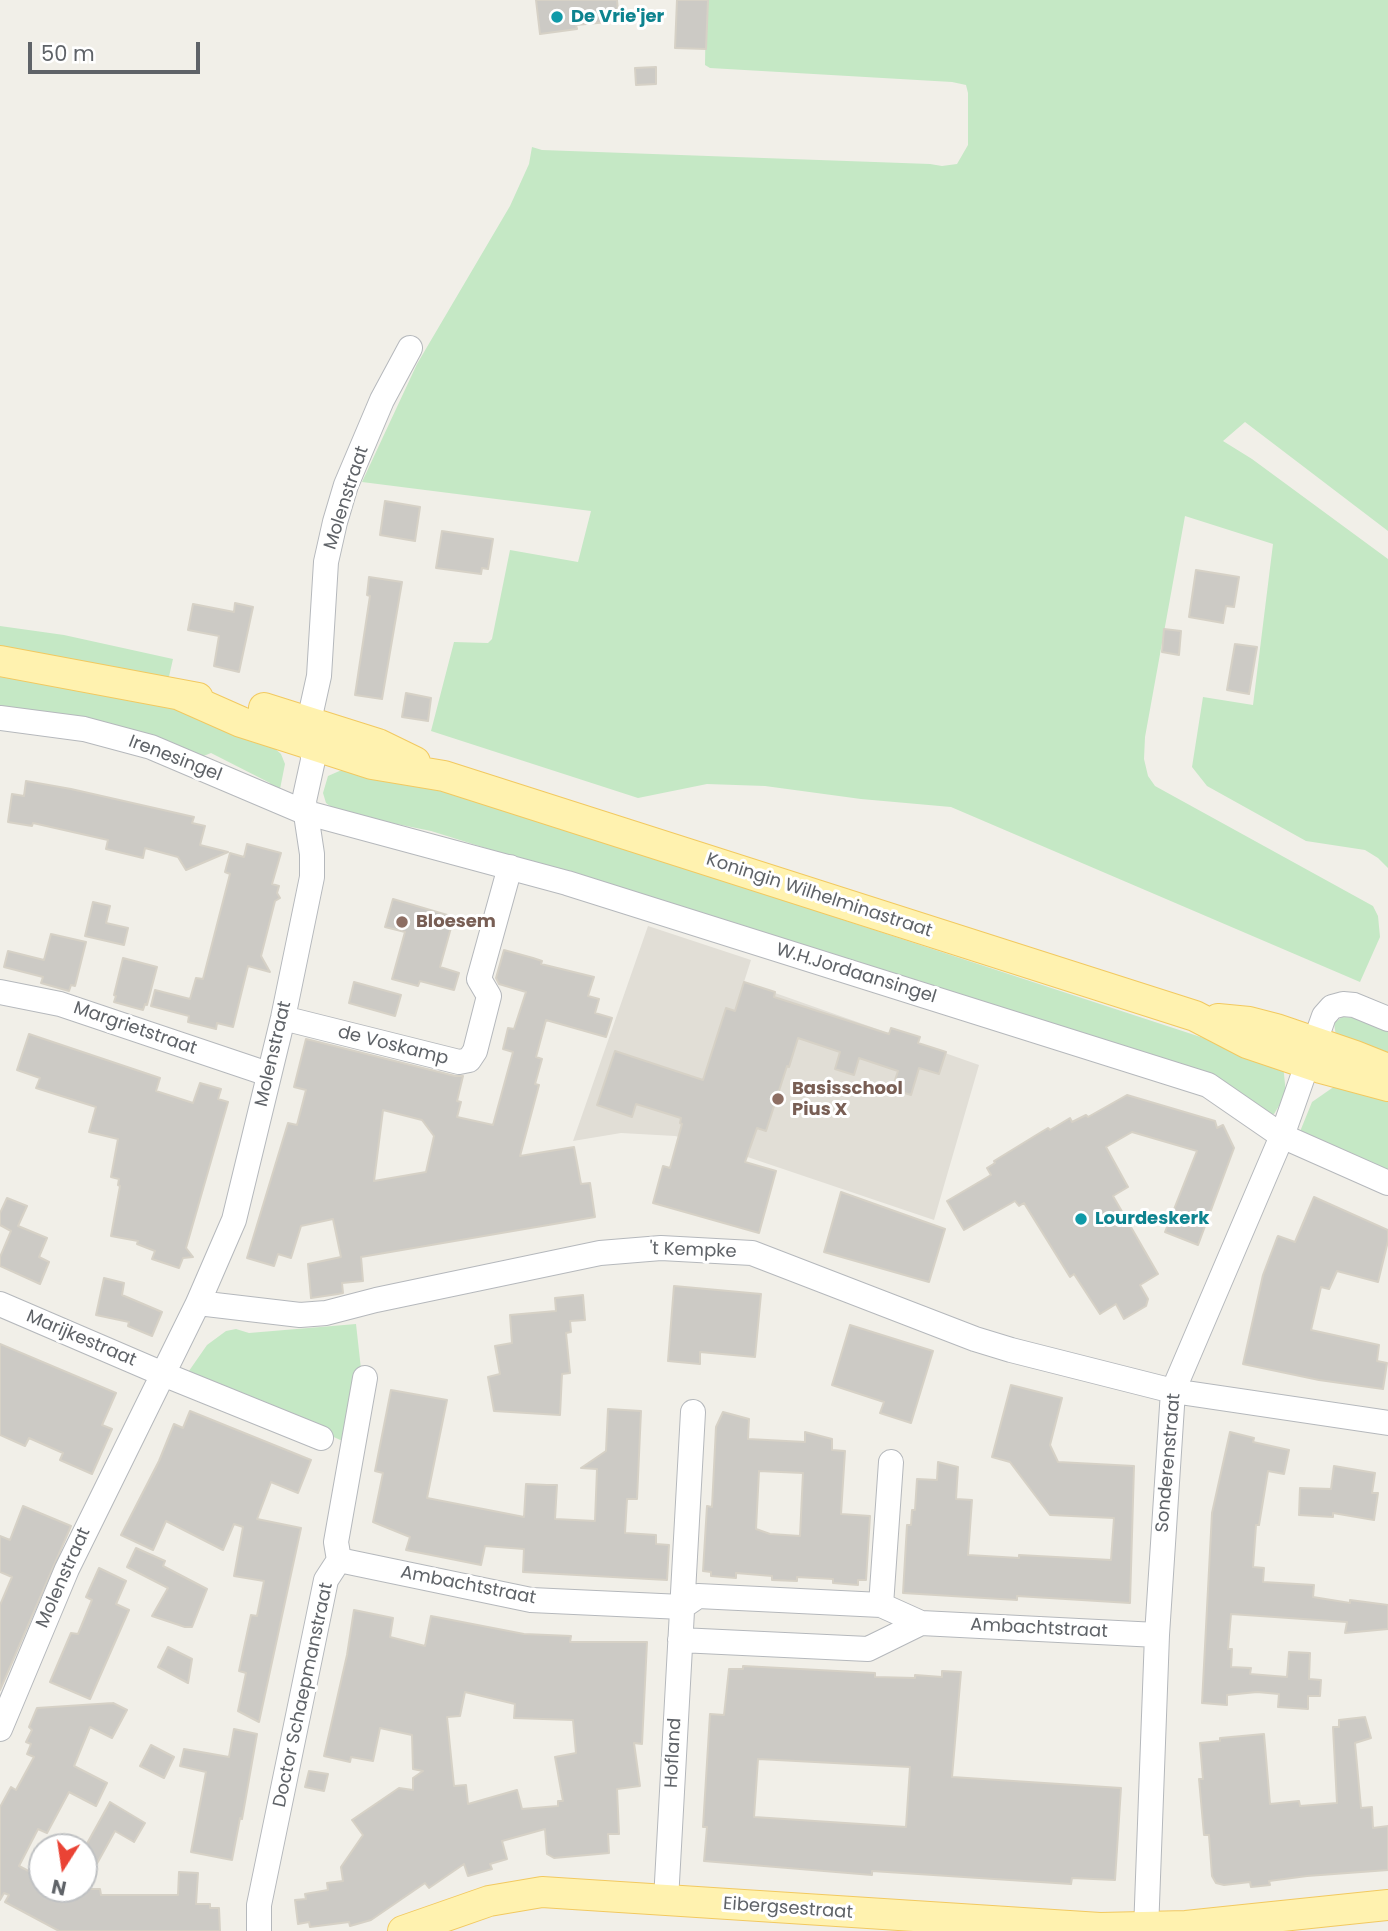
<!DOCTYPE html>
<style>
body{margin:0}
#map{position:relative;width:1388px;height:1931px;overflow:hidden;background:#f1efe8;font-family:Poppins,sans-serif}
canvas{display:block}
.north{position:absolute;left:28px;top:1833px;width:70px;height:70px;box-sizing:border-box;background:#fff;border:2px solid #bfc1c3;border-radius:50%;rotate:192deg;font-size:19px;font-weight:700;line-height:28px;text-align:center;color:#5f6368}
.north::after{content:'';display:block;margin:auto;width:24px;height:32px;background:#ea4335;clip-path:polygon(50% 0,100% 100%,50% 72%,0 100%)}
.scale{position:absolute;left:28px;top:42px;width:172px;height:32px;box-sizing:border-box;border:4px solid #5f6368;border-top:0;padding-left:9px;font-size:21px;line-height:24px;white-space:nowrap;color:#5f6368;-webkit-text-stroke:5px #fff;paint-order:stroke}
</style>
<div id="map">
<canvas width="1388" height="1931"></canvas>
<div class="north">N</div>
<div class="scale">50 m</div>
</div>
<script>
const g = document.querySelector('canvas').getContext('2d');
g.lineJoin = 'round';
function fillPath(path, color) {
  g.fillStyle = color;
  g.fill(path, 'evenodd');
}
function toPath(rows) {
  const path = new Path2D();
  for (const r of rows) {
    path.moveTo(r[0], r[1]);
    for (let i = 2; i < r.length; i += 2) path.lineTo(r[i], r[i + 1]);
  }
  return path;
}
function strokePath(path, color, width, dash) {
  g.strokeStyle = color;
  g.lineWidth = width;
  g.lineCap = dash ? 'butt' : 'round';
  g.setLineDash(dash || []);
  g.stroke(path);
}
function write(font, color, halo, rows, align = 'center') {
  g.font = font + ' Poppins,sans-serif';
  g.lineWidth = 6;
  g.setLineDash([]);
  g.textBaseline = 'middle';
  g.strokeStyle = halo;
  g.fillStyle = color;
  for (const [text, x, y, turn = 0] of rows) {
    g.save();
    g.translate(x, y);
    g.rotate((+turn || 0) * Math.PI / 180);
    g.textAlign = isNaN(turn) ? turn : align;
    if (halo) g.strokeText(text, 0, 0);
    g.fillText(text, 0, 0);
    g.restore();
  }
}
fillPath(toPath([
 [648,926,751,960,744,982,979,1065,934,1220,712,1145,675,1136,621,1133,573,1141]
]), '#e1ded6');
fillPath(toPath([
 [706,0,1388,0,1388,531,1245,422,1223,441,1252,459,1388,559,1388,868,1378,858,1365,850,1306,841,1207,786,1192,767,1203,697,1253,705,1273,544,1185,516,1145,737,1144,759,1148,776,1155,786,1373,906,1378,916,1380,937,1360,982,951,807,861,799,765,786,707,784,638,798,431,731,454,642,488,643,492,639,510,550,578,562,591,511,362,482,417,364,510,206,529,164,532,147,542,150,930,164,942,166,957,164,968,145,968,93,966,85,952,82,710,68,705,65],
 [0,626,64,635,173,659,168,681,0,650],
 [0,676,56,684,190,712,272,746,281,754,285,764,280,789,271,790,270,783,211,753,201,757,0,709],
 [353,765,539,820,1283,1064,1286,1094,1274,1114,1262,1114,745,929,431,831,338,812,326,803,323,793,328,776],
 [1342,1017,1363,1018,1388,1028,1388,1062,1337,1043,1334,1023],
 [1335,1086,1388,1097,1388,1178,1297,1139,1312,1102],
 [356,1324,362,1378,347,1443,316,1429,182,1381,207,1345,226,1331,236,1329,249,1333]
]), '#c5e8c5');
const building = toPath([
 [536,0,617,0,619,21,576,25,577,29,540,34,536,0],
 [677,0,708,0,706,49,675,48,677,0],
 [656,67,656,84,636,85,635,68,656,67],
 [385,501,420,507,415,541,380,535,385,501],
 [442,531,493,539,488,569,482,568,481,574,436,568,442,531],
 [1196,570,1239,577,1234,607,1226,606,1223,623,1189,617,1196,570],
 [369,577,402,582,382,699,355,695,370,596,367,595,369,577],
 [235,603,253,607,239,672,214,666,219,636,188,630,193,604,234,612,235,603],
 [1164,629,1181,631,1179,655,1162,652,1164,629],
 [1235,644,1257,647,1249,694,1227,690,1235,644],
 [406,693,431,698,428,721,402,717,406,693],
 [26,781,71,789,194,817,192,823,205,826,200,845,228,852,186,870,178,857,145,848,143,858,106,849,108,840,33,823,32,826,8,822,12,794,24,796,26,781],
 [247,844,281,853,272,884,279,886,277,893,280,898,275,901,261,956,270,972,248,966,233,1027,217,1023,216,1029,188,1022,189,1016,151,1006,155,990,190,999,196,978,203,979,230,874,225,872,230,853,244,857,247,844],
 [393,899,454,917,440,967,459,973,454,990,420,981,418,986,392,979,405,932,385,927,393,899],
 [93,902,110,906,106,923,128,928,124,945,85,936,93,902],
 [51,934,86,942,75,986,71,985,69,991,41,983,43,977,4,967,8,951,44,960,51,934],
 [504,950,533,958,542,961,541,964,594,977,588,996,599,999,595,1013,612,1018,606,1037,546,1020,536,1057,542,1059,535,1084,539,1085,520,1156,574,1147,581,1184,590,1183,595,1217,361,1257,363,1281,342,1283,343,1293,338,1294,311,1298,308,1264,341,1257,333,1219,301,1226,291,1258,278,1254,274,1266,247,1258,288,1123,297,1125,306,1090,294,1087,306,1039,455,1076,463,1076,457,1101,461,1102,457,1117,493,1125,513,1052,503,1049,508,1028,514,1029,526,992,499,984,496,978,504,950],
 [383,1110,422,1120,434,1136,426,1172,374,1181,383,1110],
 [123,958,157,967,147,1005,145,1004,143,1010,114,1002,116,996,114,995,123,958],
 [354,982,401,995,395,1016,349,1003,354,982],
 [744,982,775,992,774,997,889,1034,891,1028,920,1037,918,1043,946,1052,939,1074,919,1068,911,1095,892,1089,898,1071,859,1058,854,1075,835,1069,840,1052,798,1038,789,1067,787,1066,766,1131,757,1128,745,1162,776,1171,759,1233,653,1203,663,1166,670,1168,682,1124,680,1123,681,1118,636,1104,632,1117,597,1105,615,1051,703,1080,726,1008,735,1011,744,982],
 [29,1034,160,1078,156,1091,193,1103,200,1083,221,1089,218,1099,228,1102,186,1248,193,1257,183,1258,179,1268,152,1259,155,1251,137,1244,138,1241,111,1236,120,1186,118,1185,119,1179,111,1177,118,1139,89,1132,96,1107,36,1088,40,1078,17,1070,29,1034],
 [1127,1095,1215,1121,1217,1128,1223,1125,1234,1148,1198,1245,1165,1232,1197,1151,1132,1132,1106,1147,1128,1187,1113,1196,1158,1274,1140,1285,1148,1299,1146,1306,1124,1319,1116,1304,1100,1314,1074,1274,1070,1277,1024,1203,1019,1206,1015,1201,964,1230,947,1201,991,1175,987,1168,995,1163,994,1161,1038,1134,1048,1128,1050,1130,1070,1118,1072,1122,1086,1115,1088,1117,1127,1095],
 [841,1192,945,1229,929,1282,824,1252,841,1192],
 [1314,1197,1388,1230,1388,1241,1378,1282,1337,1271,1329,1289,1321,1287,1311,1330,1379,1345,1377,1361,1387,1363,1383,1389,1319,1380,1243,1364,1263,1275,1277,1238,1278,1236,1295,1242,1314,1197],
 [7,1198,27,1206,18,1226,47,1238,39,1257,49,1262,40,1284,0,1266,0,1257,11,1231,0,1225,0,1213,7,1198],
 [104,1278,124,1283,122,1295,162,1312,152,1336,128,1326,129,1322,96,1315,104,1278],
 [674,1286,761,1294,755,1357,700,1352,700,1364,668,1361,674,1286],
 [583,1295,585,1320,570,1321,571,1332,566,1333,570,1373,562,1374,560,1415,494,1411,488,1377,500,1374,495,1346,512,1343,510,1315,556,1311,555,1298,583,1295],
 [850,1325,933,1351,911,1423,880,1413,884,1402,832,1385,850,1325],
 [0,1344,116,1393,102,1425,112,1429,92,1474,60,1460,63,1453,29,1438,25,1446,0,1435,0,1344],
 [1011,1385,1062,1398,1050,1445,1058,1462,1134,1466,1130,1603,1017,1596,1017,1600,903,1593,907,1525,911,1525,912,1510,915,1510,917,1479,937,1480,938,1462,958,1467,956,1499,972,1500,968,1555,1019,1558,1019,1555,1111,1560,1114,1518,1050,1515,1010,1462,992,1457,1011,1385],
 [391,1390,447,1400,427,1498,524,1517,526,1484,547,1485,557,1485,555,1519,595,1521,597,1469,581,1468,606,1451,608,1409,641,1411,637,1499,627,1499,625,1533,656,1535,656,1544,669,1545,667,1580,523,1572,524,1549,485,1546,481,1565,406,1550,410,1537,373,1522,383,1473,375,1471,391,1390],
 [190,1411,311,1460,298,1493,271,1482,257,1519,301,1528,259,1722,238,1711,246,1673,239,1671,251,1615,257,1616,264,1581,234,1576,243,1527,234,1524,223,1550,166,1521,153,1550,121,1535,159,1461,174,1424,183,1428,190,1411],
 [723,1412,749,1419,748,1439,805,1442,805,1432,832,1439,832,1450,845,1451,841,1514,870,1516,866,1580,858,1580,858,1585,833,1583,833,1579,797,1577,797,1581,772,1580,772,1576,736,1573,736,1578,711,1576,711,1572,703,1571,707,1506,712,1507,716,1427,723,1412],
 [759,1471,803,1473,800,1536,770,1534,756,1529,759,1471],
 [1230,1432,1254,1438,1253,1442,1289,1450,1284,1474,1268,1471,1259,1525,1256,1525,1253,1567,1264,1568,1263,1582,1314,1585,1313,1597,1350,1603,1350,1600,1388,1605,1388,1629,1345,1633,1347,1622,1231,1614,1228,1649,1232,1649,1231,1667,1251,1668,1250,1674,1287,1677,1289,1652,1310,1653,1309,1679,1321,1680,1320,1696,1308,1696,1308,1709,1278,1707,1279,1694,1257,1692,1227,1695,1227,1705,1202,1703,1212,1513,1230,1432],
 [1334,1466,1375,1473,1372,1493,1378,1493,1374,1520,1333,1513,1333,1517,1299,1515,1300,1488,1331,1489,1334,1466],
 [23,1506,71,1526,0,1690,0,1605,12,1577,0,1572,0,1536,10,1540,23,1506],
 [136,1548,165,1561,163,1566,207,1589,192,1627,185,1627,152,1616,168,1588,127,1567,136,1548],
 [99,1568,126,1581,116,1604,129,1610,90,1699,50,1682,71,1633,78,1634,92,1600,86,1597,99,1568],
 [354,1610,393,1618,390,1637,425,1646,431,1616,524,1634,571,1636,570,1642,647,1642,642,1744,634,1743,640,1786,617,1789,619,1834,608,1834,609,1853,554,1858,547,1854,545,1829,502,1841,507,1859,490,1864,492,1869,468,1876,464,1864,429,1888,425,1883,371,1920,350,1926,349,1922,310,1927,309,1922,298,1924,295,1900,306,1899,305,1894,328,1890,327,1883,343,1881,341,1867,363,1835,352,1820,399,1788,413,1790,413,1778,423,1771,413,1769,412,1735,380,1728,373,1761,351,1757,350,1762,324,1756,347,1655,354,1610],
 [465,1692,515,1704,514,1718,573,1720,576,1753,555,1757,563,1801,558,1801,558,1806,522,1809,517,1790,468,1804,466,1785,454,1786,447,1717,460,1716,465,1692],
 [168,1647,192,1659,188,1683,158,1667,168,1647],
 [743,1666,875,1673,875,1677,915,1678,915,1675,942,1677,942,1671,961,1672,952,1777,1121,1788,1115,1880,1072,1878,1071,1884,872,1871,872,1875,704,1861,707,1827,703,1827,710,1714,724,1715,729,1669,743,1669,743,1666],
 [758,1759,910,1767,906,1827,754,1817,758,1759],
 [113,1703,127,1710,112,1738,90,1727,74,1766,107,1783,96,1806,69,1792,47,1833,38,1829,19,1866,42,1878,42,1889,100,1889,101,1895,178,1895,179,1872,198,1873,196,1904,210,1904,210,1908,219,1908,220,1931,59,1931,5,1902,9,1895,4,1893,0,1900,0,1807,11,1787,16,1790,34,1757,27,1754,31,1744,26,1742,32,1730,29,1727,37,1708,113,1703],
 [1365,1717,1371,1738,1355,1743,1361,1808,1372,1807,1373,1828,1388,1826,1388,1870,1307,1876,1269,1881,1270,1885,1251,1887,1250,1882,1224,1885,1216,1883,1212,1876,1209,1835,1204,1835,1199,1779,1203,1779,1200,1743,1220,1741,1220,1738,1264,1734,1270,1804,1299,1801,1300,1806,1337,1803,1333,1727,1339,1727,1339,1720,1365,1717],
 [234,1729,257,1734,242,1819,240,1818,232,1860,191,1852,206,1772,180,1766,184,1749,229,1757,234,1729],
 [151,1745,174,1757,164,1778,140,1766,151,1745],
 [309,1771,328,1774,324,1791,305,1787,309,1771],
 [110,1802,145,1823,134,1842,115,1831,84,1887,84,1849,110,1802]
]);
fillPath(building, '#cccac5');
strokePath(building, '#d6d1c6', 2);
const minor = toPath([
 [0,718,84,729,151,747,304,812,567,883,1208,1085,1282,1136,1388,1183],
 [0,992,60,1004,268,1074],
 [283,1018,459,1062,469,1060,475,1051,489,996,479,979,510,867],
 [198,1303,300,1315,326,1313,376,1300,600,1253,661,1248,752,1253,975,1339,1011,1350,1173,1391,1388,1423],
 [0,1304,163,1374,321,1438],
 [339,1560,531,1600,682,1607,698,1596,881,1605,921,1623,1157,1635],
 [881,1605,891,1462],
 [680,1640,868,1649,921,1623],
 [0,1729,67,1569,198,1303,234,1220,283,1018,312,877,312,854,304,801,313,760,311,712,319,676,326,562,335,522,346,485,382,400,410,348],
 [666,1900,693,1412],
 [259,1931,259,1905,326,1580,339,1560,336,1542,365,1378],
 [1146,1931,1157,1635,1173,1391,1282,1136,1324,1016,1332,1007,1343,1004,1354,1005,1388,1019]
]);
const major = toPath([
 [0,661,198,698],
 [180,695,241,722,313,745,372,764,444,776,1195,1016,1247,1043,1321,1068,1388,1086],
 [264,708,378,744,415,762],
 [1218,1019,1249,1022,1276,1029,1355,1056,1388,1069],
 [403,1931,489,1901,542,1892,1100,1928,1186,1926,1388,1905]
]);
strokePath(minor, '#b5b8bc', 26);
strokePath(major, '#f2c960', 32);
strokePath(minor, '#fff', 24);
strokePath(major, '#fff2af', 30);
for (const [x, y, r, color] of [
 [557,17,7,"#0f9aa8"],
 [402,922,7,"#8d6e63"],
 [778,1099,7,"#8d6e63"],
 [1081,1219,7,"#0f9aa8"]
]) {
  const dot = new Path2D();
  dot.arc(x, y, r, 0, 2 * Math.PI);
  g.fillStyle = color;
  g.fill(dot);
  strokePath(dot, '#fff', 2.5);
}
write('bold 18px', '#0d838f', '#fff', [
 ["De Vrie'jer",571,17],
 ["Lourdeskerk",1095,1219]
], 'left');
write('18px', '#5f6368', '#fff', [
 ["Molenstraat",347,498,-72],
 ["Irenesingel",175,759,21],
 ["Koningin Wilhelminastraat",819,896,18],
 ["W.H.Jordaansingel",856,974,17],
 ["Margrietstraat",135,1029,19],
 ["de Voskamp",393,1046,14],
 ["Molenstraat",274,1054,-77],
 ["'t Kempke",693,1251,2],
 ["Marijkestraat",81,1339,23],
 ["Sonderenstraat",1169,1463,-85],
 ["Molenstraat",64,1578,-66],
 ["Ambachtstraat",468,1586,11],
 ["Ambachtstraat",1039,1629,3],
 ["Doctor Schaepmanstraat",304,1695,-78],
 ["Hofland",674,1753,-87],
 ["Eibergsestraat",788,1909,4]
]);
write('bold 18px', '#785e54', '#fff', [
 ["Bloesem",416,922],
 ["Basisschool",792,1089],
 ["Pius X",792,1110]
], 'left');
</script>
